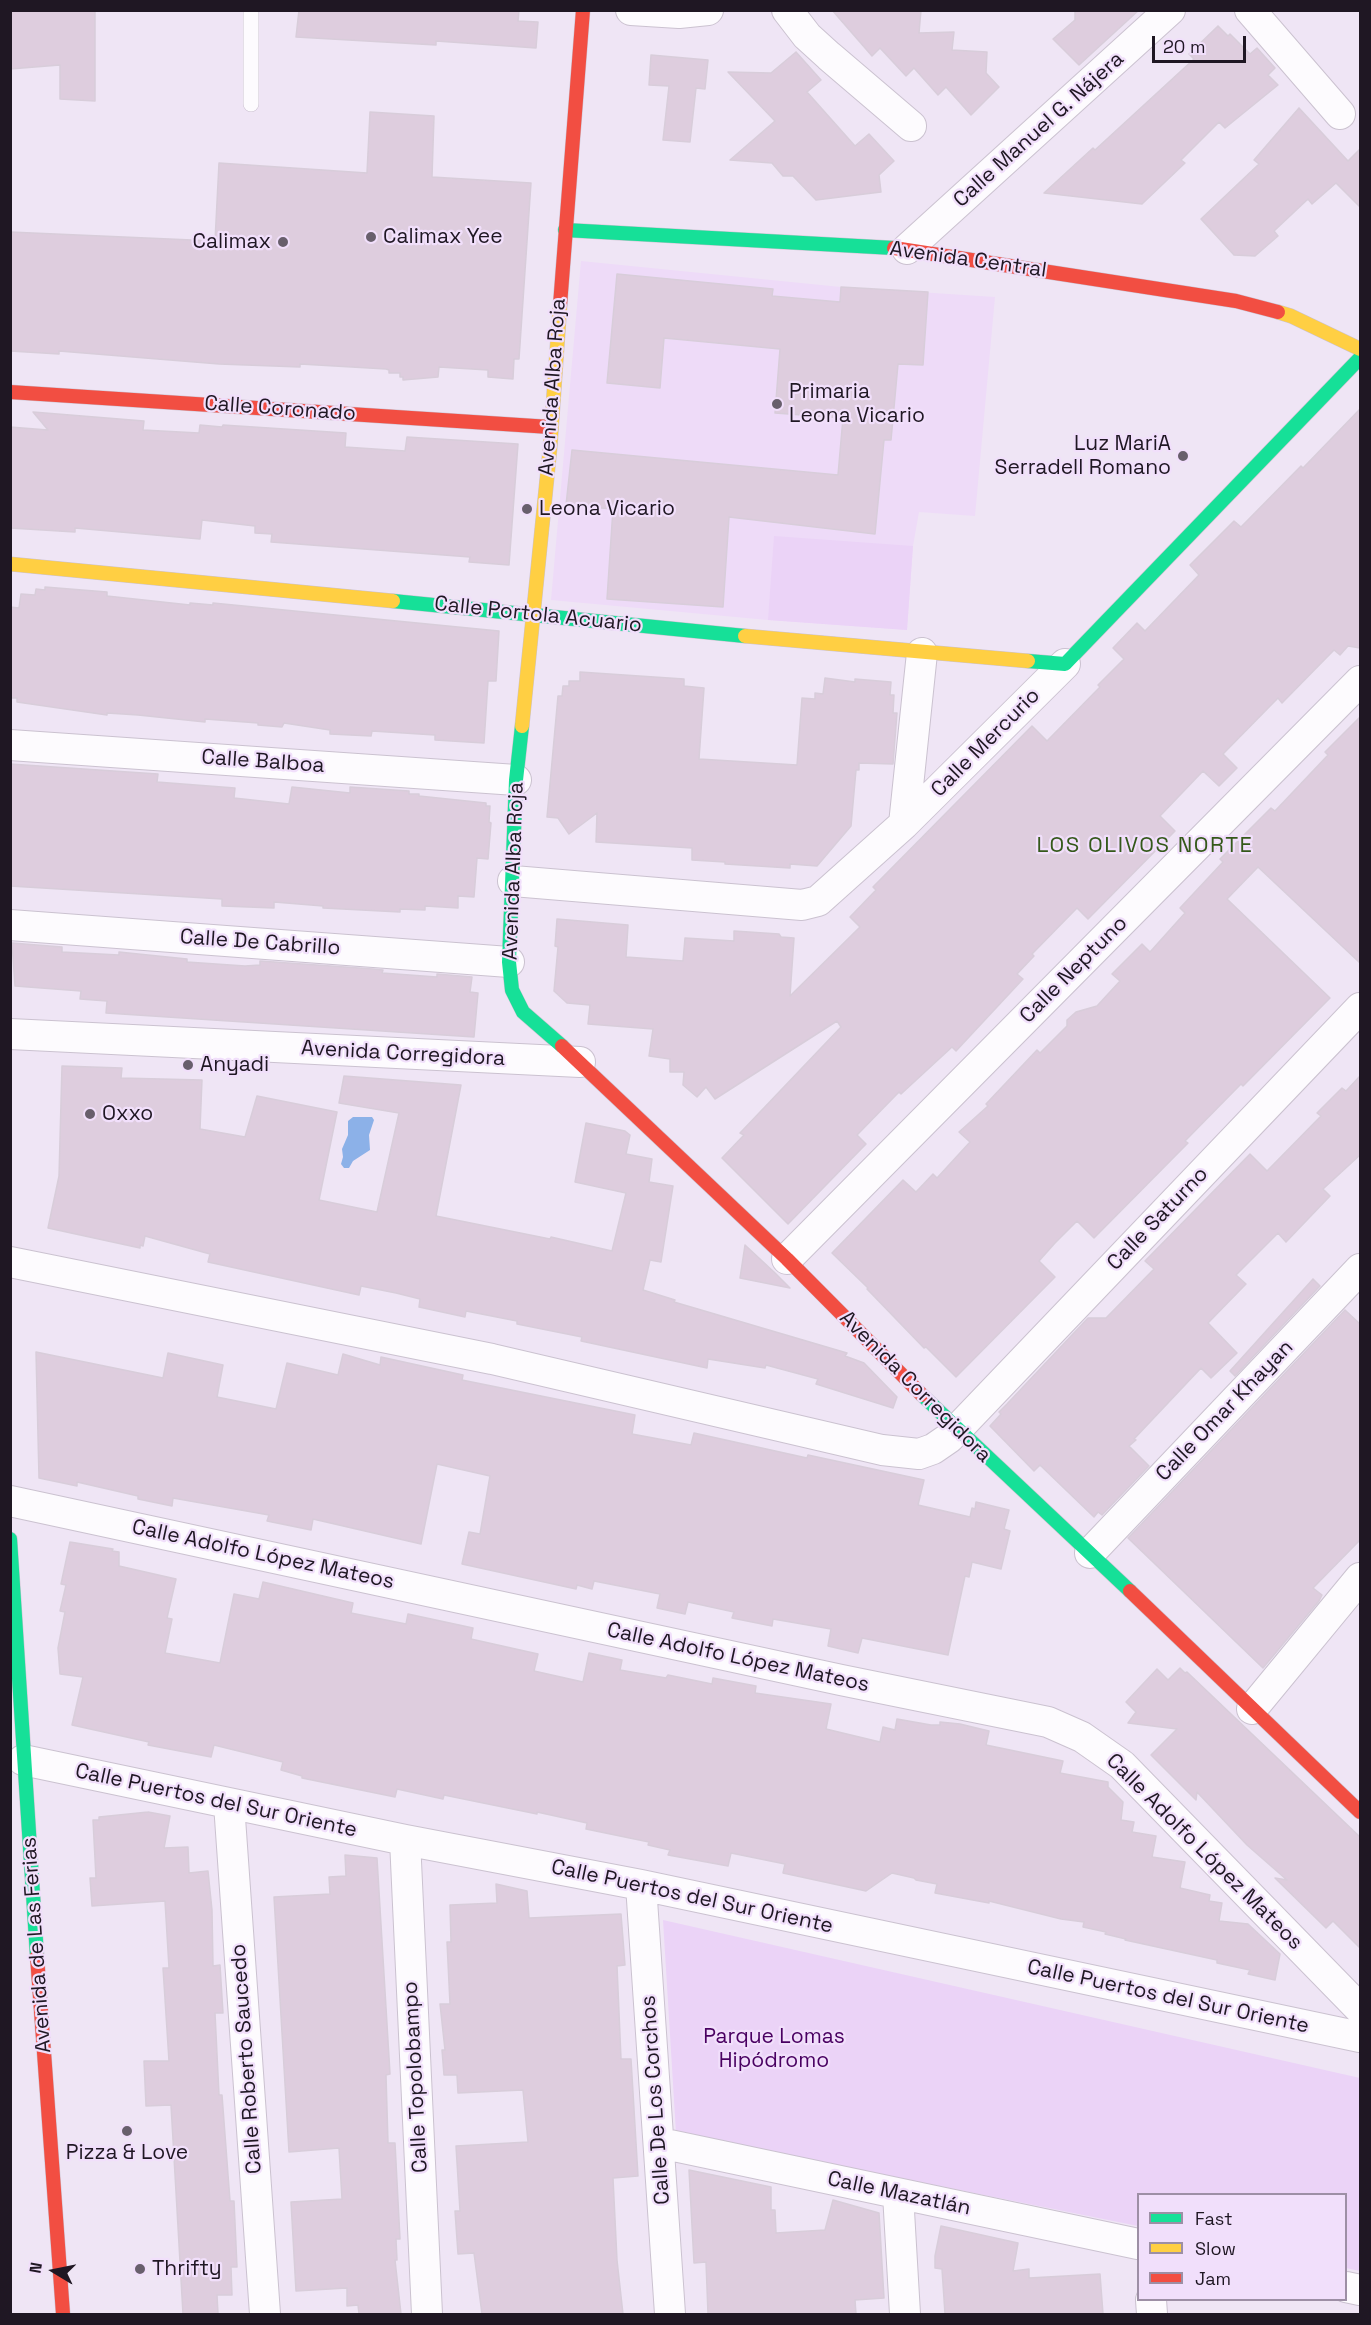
<!DOCTYPE html>
<meta charset="utf-8">
<style>
body{margin:0}
#map{position:relative;width:1371px;height:2325px;overflow:hidden;background:#efe5f5;font-family:"Space Grotesk",sans-serif}
canvas{display:block}
.frame{position:absolute;inset:0;border:12px solid #1f1723;pointer-events:none}
.legend{position:absolute;left:1137px;top:2193px;width:210px;height:108px;box-sizing:border-box;background:#f1dffb;border:2px solid #9d8fa5;margin:0;padding:8px 10px;list-style:none;font-size:18px;color:#1f1723}
.legend li{display:flex;align-items:center;gap:12px;height:30px}
.legend b{width:30px;border:2px solid #9d8fa5}
.north{position:absolute;left:24px;top:2241px;width:60px;height:60px;-webkit-text-stroke:4px #f1dffb;paint-order:stroke;rotate:280deg;font-size:16px;font-weight:700;line-height:24px;text-align:center;color:#1f1723}
.north::after{content:'';display:block;margin:auto;width:21px;height:27px;background:#1f1723;clip-path:polygon(50% 0,100% 100%,50% 72%,0 100%)}
.scale{position:absolute;left:1152px;top:36px;width:94px;height:27px;box-sizing:border-box;border:3px solid #1f1723;border-top:0;padding-left:8px;font-size:18px;line-height:21px;white-space:nowrap;color:#1f1723;-webkit-text-stroke:4px #f1dffb;paint-order:stroke}
</style>
<div id="map">
<canvas width="1371" height="2325"></canvas>
<div class="frame"></div>
<ul class="legend">
<li><b style="height:8px;background:#16e098"></b>Fast</li>
<li><b style="height:8px;background:#ffcf43"></b>Slow</li>
<li><b style="height:8px;background:#f24e42"></b>Jam</li>
</ul>
<div class="north">N</div>
<div class="scale">20 m</div>
</div>
<script>
const g = document.querySelector('canvas').getContext('2d');
g.lineJoin = 'round';
function fillPath(path, color) {
  g.fillStyle = color;
  g.fill(path, 'evenodd');
}
function toPath(rows) {
  const path = new Path2D();
  for (const r of rows) {
    path.moveTo(r[0], r[1]);
    for (let i = 2; i < r.length; i += 2) path.lineTo(r[i], r[i + 1]);
  }
  return path;
}
function strokePath(path, color, width, dash) {
  g.strokeStyle = color;
  g.lineWidth = width;
  g.lineCap = dash ? 'butt' : 'round';
  g.setLineDash(dash || []);
  g.stroke(path);
}
function write(font, color, halo, rows, align = 'center') {
  g.font = font + ' "Space Grotesk",sans-serif';
  g.lineWidth = 4.5;
  g.setLineDash([]);
  g.textBaseline = 'middle';
  g.strokeStyle = halo;
  g.fillStyle = color;
  for (const [text, x, y, turn = 0] of rows) {
    g.save();
    g.translate(x, y);
    g.rotate((+turn || 0) * Math.PI / 180);
    g.textAlign = isNaN(turn) ? turn : align;
    if (halo) g.strokeText(text, 0, 0);
    g.fillText(text, 0, 0);
    g.restore();
  }
}
fillPath(toPath([
 [581,261,841,287,995,297,975,516,919,512,913,546,907,630,768,620,551,600]
]), '#eedbf8');
fillPath(toPath([
 [774,536,913,546,907,630,768,620],
 [663,1920,1360,2078,1360,2271,1346,2268,1346,2194,1138,2194,1138,2226,676,2133]
]), '#ebd3f7');
fillPath(toPath([
 [353,1117,372,1117,374,1120,369,1135,370,1150,353,1161,349,1168,344,1168,341,1164,343,1157,342,1149,348,1135,348,1121]
]), '#8cb1e8');
const building = toPath([
 [10,10,95,10,95,101,60,99,60,65,10,69,10,10],
 [299,10,519,10,518,21,538,22,536,48,436,41,436,45,296,37,299,10],
 [832,10,921,10,919,33,954,32,952,50,987,52,986,73,999,87,971,115,946,87,938,95,914,68,906,76,880,48,872,56,832,10],
 [1075,10,1139,10,1079,65,1053,39,1075,20,1075,10],
 [1218,26,1228,36,1230,34,1250,54,1257,48,1275,68,1268,75,1278,85,1225,128,1219,122,1181,160,1185,163,1142,204,1044,193,1093,148,1095,150,1194,59,1189,54,1218,26],
 [796,52,821,80,807,92,855,146,869,134,894,161,879,175,881,192,816,200,793,176,783,176,772,163,730,160,775,121,728,72,771,73,796,52],
 [651,55,708,60,705,89,696,88,690,142,663,140,669,86,649,85,651,55],
 [1299,108,1348,161,1360,149,1360,207,1336,183,1312,204,1308,199,1274,231,1278,236,1255,256,1234,255,1201,219,1259,164,1254,160,1299,108],
 [370,112,434,116,432,177,531,183,519,359,514,359,513,379,488,377,488,370,439,367,438,377,403,380,403,377,400,377,400,373,389,373,389,370,386,369,300,364,300,367,219,364,59,351,59,354,10,351,10,232,215,241,219,163,367,173,370,112],
 [617,274,773,289,772,296,840,302,841,287,928,292,923,365,898,364,891,440,884,440,875,534,729,517,723,607,607,599,613,509,566,505,572,450,838,475,843,418,775,413,780,349,664,338,660,388,607,383,617,274],
 [1360,409,1360,648,1348,646,1340,655,1334,650,1282,703,1278,698,1223,754,1237,768,1219,786,1203,771,1160,816,1175,831,1088,919,1077,908,1032,954,1034,956,1017,974,1023,979,956,1051,952,1047,901,1094,899,1092,857,1135,866,1144,788,1224,722,1158,744,1135,740,1133,841,1027,837,1021,715,1099,706,1087,697,1097,683,1085,684,1072,670,1072,670,1059,649,1056,653,1029,588,1024,590,1005,567,1003,554,991,558,947,555,946,557,919,628,925,626,957,683,961,685,938,734,941,734,931,779,934,781,937,794,938,790,996,860,927,850,917,876,890,873,887,1032,726,1047,741,1100,687,1098,685,1124,659,1113,648,1137,623,1145,631,1199,575,1190,565,1234,521,1241,527,1301,466,1303,468,1360,409],
 [33,412,144,421,143,430,199,433,200,425,222,427,223,425,346,433,345,447,405,451,407,437,518,444,509,565,469,562,470,557,271,542,272,534,255,533,255,526,202,520,200,539,75,528,75,532,10,528,10,427,48,430,33,412],
 [45,587,107,592,107,596,190,605,190,603,213,605,213,603,499,631,496,681,488,681,484,743,435,740,435,735,372,731,371,736,330,734,330,730,284,723,282,727,258,725,258,723,205,719,205,722,138,715,107,713,107,715,17,702,17,698,10,698,10,607,19,608,21,594,35,595,36,589,45,590,45,587],
 [580,672,684,679,684,686,704,688,699,759,797,765,802,698,815,699,815,693,823,694,825,678,855,682,855,679,891,682,890,695,894,695,893,713,897,713,893,764,859,763,859,770,856,770,851,826,817,866,790,864,790,868,725,864,725,862,692,860,692,848,596,842,597,813,569,834,558,818,547,817,558,696,562,696,563,686,569,686,569,681,580,681,580,672],
 [1360,717,1360,963,1258,867,1227,899,1330,998,1243,1086,1241,1084,1185,1141,1188,1143,1094,1238,1077,1221,1055,1243,1039,1261,1055,1277,956,1377,926,1347,924,1348,867,1289,868,1288,832,1253,903,1180,916,1192,933,1174,937,1178,970,1142,959,1132,988,1106,986,1104,1037,1050,1040,1053,1067,1026,1067,1020,1076,1012,1097,1006,1120,981,1112,974,1142,944,1150,952,1185,913,1180,908,1223,862,1220,859,1271,808,1275,811,1328,755,1325,752,1360,717],
 [10,764,158,774,157,782,235,788,234,798,289,804,292,787,350,793,350,787,409,791,409,794,419,794,419,796,486,803,486,806,490,806,489,822,491,823,488,859,477,858,474,897,458,896,458,908,425,906,425,910,400,909,400,912,323,908,323,906,274,902,274,908,222,906,222,899,10,886,10,764],
 [12,943,62,947,62,952,119,955,119,952,187,959,187,962,245,966,260,965,260,961,373,969,383,970,382,973,437,977,437,974,472,977,470,992,478,993,474,1037,106,1013,107,1001,80,999,81,991,15,986,12,943],
 [62,1066,122,1068,121,1078,202,1080,200,1129,245,1137,257,1096,337,1112,319,1200,377,1212,399,1113,339,1103,344,1076,461,1085,436,1216,550,1239,551,1237,612,1251,626,1193,575,1182,586,1123,625,1131,630,1135,626,1154,652,1159,649,1182,673,1186,661,1262,650,1260,643,1290,675,1300,674,1302,847,1353,845,1356,864,1363,897,1397,893,1408,816,1384,818,1379,766,1365,765,1368,708,1359,707,1368,581,1341,582,1337,517,1324,517,1321,466,1311,465,1317,419,1307,420,1299,396,1293,361,1286,359,1295,208,1262,210,1254,145,1236,143,1246,140,1245,140,1248,48,1228,59,1176,62,1066],
 [1360,1076,1360,1155,1323,1189,1330,1196,1286,1242,1278,1233,1236,1275,1246,1284,1208,1323,1237,1353,1211,1378,1201,1368,1134,1439,1136,1440,1129,1446,1149,1466,1102,1515,1098,1512,1094,1517,1040,1465,1034,1471,990,1426,1001,1414,999,1412,1007,1404,1088,1318,1106,1318,1154,1269,1145,1261,1250,1154,1267,1171,1321,1116,1317,1113,1342,1088,1346,1091,1360,1076],
 [745,1245,774,1272,790,1288,740,1278,745,1245],
 [1313,1279,1320,1286,1235,1376,1230,1371,1313,1279],
 [1345,1310,1360,1324,1360,1540,1313,1588,1322,1595,1319,1601,1263,1668,1128,1538,1345,1310],
 [36,1352,163,1378,168,1353,223,1365,217,1397,276,1409,287,1363,338,1375,343,1354,380,1365,381,1357,463,1375,462,1380,635,1415,632,1434,691,1445,694,1433,807,1458,808,1455,924,1480,918,1505,970,1517,972,1508,975,1509,976,1502,1009,1510,1004,1529,1010,1531,1001,1569,972,1562,969,1577,965,1576,948,1655,862,1638,858,1653,828,1646,831,1629,773,1619,772,1626,732,1618,734,1612,688,1602,685,1614,657,1608,660,1594,594,1581,592,1589,577,1585,576,1589,462,1564,469,1532,480,1534,490,1476,437,1464,421,1544,313,1519,311,1530,267,1521,269,1515,173,1498,172,1506,138,1499,138,1496,77,1482,77,1486,39,1478,36,1352],
 [70,1542,113,1549,112,1551,119,1552,119,1566,176,1579,167,1618,172,1619,165,1653,220,1663,234,1594,259,1599,263,1582,353,1603,351,1613,406,1624,408,1614,473,1628,471,1639,538,1654,534,1671,583,1682,589,1653,622,1660,620,1670,666,1678,668,1675,712,1684,713,1678,756,1686,755,1693,831,1704,826,1729,880,1742,883,1727,895,1730,897,1719,931,1725,940,1725,940,1722,960,1724,989,1731,986,1745,1063,1761,1060,1773,1108,1782,1108,1787,1123,1802,1121,1820,1134,1822,1132,1832,1156,1836,1152,1857,1185,1862,1180,1888,1210,1895,1209,1901,1222,1903,1219,1921,1248,1924,1280,1954,1275,1980,1248,1974,1250,1970,1217,1963,1217,1960,1125,1940,1126,1939,1105,1934,1106,1932,1083,1927,1084,1922,1061,1919,989,1901,989,1903,935,1893,937,1884,916,1880,914,1878,892,1873,866,1891,783,1873,785,1864,731,1853,728,1866,668,1855,670,1850,648,1845,649,1842,586,1829,587,1823,537,1812,537,1814,444,1795,443,1799,397,1789,395,1797,302,1778,302,1776,281,1770,283,1762,214,1745,211,1757,148,1745,149,1742,72,1725,83,1677,60,1674,58,1648,65,1612,60,1611,66,1585,61,1584,70,1542],
 [1180,1668,1185,1673,1187,1672,1360,1837,1360,1948,1333,1921,1326,1928,1275,1878,1287,1880,1247,1845,1197,1792,1196,1800,1151,1755,1177,1729,1128,1723,1136,1712,1126,1702,1157,1669,1168,1680,1180,1668],
 [148,1812,170,1816,164,1848,188,1847,189,1873,208,1871,212,1910,213,1966,220,1965,223,2013,215,2013,219,2095,222,2095,230,2201,234,2201,237,2267,231,2267,232,2295,217,2295,218,2314,183,2314,171,2105,146,2106,144,2061,169,2061,163,1968,169,1968,165,1901,92,1906,90,1878,96,1878,93,1820,99,1820,99,1817,148,1812],
 [345,1855,377,1858,390,2074,386,2075,388,2143,395,2143,400,2239,396,2239,397,2260,395,2260,401,2314,359,2314,358,2305,347,2306,347,2288,296,2291,291,2202,342,2199,339,2148,289,2152,274,1897,330,1894,329,1877,346,1876,345,1855],
 [496,1884,527,1891,529,1918,621,1914,625,1965,617,1966,621,2059,631,2059,638,2176,613,2178,617,2260,623,2314,482,2314,474,2253,458,2254,455,2211,460,2211,456,2146,528,2142,523,2090,458,2093,457,2075,444,2075,442,2050,445,2050,440,2004,450,2004,447,1942,451,1942,450,1905,497,1903,496,1884],
 [689,2170,771,2187,771,2210,775,2210,776,2233,825,2230,833,2200,879,2213,884,2298,855,2300,856,2314,708,2314,706,2262,694,2263,689,2170],
 [941,2226,1018,2243,1013,2271,1029,2269,1029,2278,1100,2274,1103,2314,945,2314,942,2269,935,2268,935,2256,941,2226]
]);
fillPath(building, '#decdde');
strokePath(building, '#d8cdda', 1.5);
const lane = toPath([
 [251,10,251,104]
]);
const street = toPath([
 [631,10,679,13,708,10],
 [787,10,807,36,829,56,911,126],
 [1250,10,1340,114],
 [907,249,1170,10],
 [10,745,516,780],
 [904,824,922,653],
 [513,881,802,905,818,901,904,824,1065,664],
 [10,925,509,962],
 [10,1034,580,1062],
 [787,1259,1360,681],
 [10,1262,492,1359,882,1450,919,1454,933,1449,949,1438,1360,1008],
 [10,1501,841,1680,1048,1722,1082,1737,1122,1765,1360,2009],
 [1090,1553,1360,1269],
 [1252,1709,1360,1578],
 [23,1760,405,1840,641,1885,1360,2037],
 [229,1804,265,2314],
 [405,1840,427,2314],
 [641,1885,670,2314],
 [660,2143,1138,2244],
 [898,2194,905,2314],
 [1346,2287,1360,2290],
 [1151,2300,1152,2314]
]);
const fast = toPath([
 [565,230,894,248],
 [393,601,745,636],
 [1028,661,1065,664,1360,358],
 [522,726,516,780,509,962,512,990,523,1012,562,1046],
 [922,1395,1130,1591],
 [10,1539,37,1956]
]);
const slow = toPath([
 [1278,312,1291,316,1360,349],
 [10,564,393,601],
 [745,636,1028,661],
 [522,726,550,448,560,305]
]);
const jam = toPath([
 [894,248,1236,301,1278,312],
 [560,305,583,10],
 [10,392,550,427],
 [562,1046,787,1259,922,1395],
 [1130,1591,1360,1812],
 [37,1956,63,2314]
]);
strokePath(lane, '#cbc2d0', 16);
strokePath(street, '#cbc2d0', 32);
strokePath(fast, '#cbc2d0', 15);
strokePath(slow, '#cbc2d0', 15);
strokePath(jam, '#cbc2d0', 15);
strokePath(lane, '#fdfbfe', 15);
strokePath(street, '#fdfbfe', 30);
strokePath(fast, '#16e098', 14);
strokePath(slow, '#ffcf43', 14);
strokePath(jam, '#f24e42', 14);
for (const [x, y, r, color] of [
 [371,237,6,"#685f6c"],
 [283,242,6,"#685f6c"],
 [777,404,6,"#685f6c"],
 [1183,456,6,"#685f6c"],
 [527,509,6,"#685f6c"],
 [188,1065,6,"#685f6c"],
 [90,1114,6,"#685f6c"],
 [127,2131,6,"#685f6c"],
 [140,2269,6,"#685f6c"]
]) {
  const dot = new Path2D();
  dot.arc(x, y, r, 0, 2 * Math.PI);
  g.fillStyle = color;
  g.fill(dot);
  strokePath(dot, '#f1dffb', 2);
}
write('21px', '#1f1723', '#f1dffb', [
 ["Calle Manuel G. Nájera",1039,130,-42],
 ["Avenida Central",968,260,8],
 ["Avenida Alba Roja",553,387,-86],
 ["Calle Coronado",280,409,4],
 ["Calle Portola Acuario",538,615,6],
 ["Calle Mercurio",986,743,-45],
 ["Calle Balboa",263,762,4],
 ["Avenida Alba Roja",514,871,-88],
 ["Calle De Cabrillo",260,943,4],
 ["Calle Neptuno",1074,970,-45],
 ["Avenida Corregidora",403,1054,3],
 ["Calle Saturno",1158,1219,-46],
 ["Avenida Corregidora",915,1387,45],
 ["Calle Omar Khayan",1225,1411,-46],
 ["Calle Adolfo López Mateos",263,1555,12],
 ["Calle Adolfo López Mateos",738,1658,12],
 ["Calle Puertos del Sur Oriente",216,1801,12],
 ["Calle Adolfo López Mateos",1204,1852,45],
 ["Calle Puertos del Sur Oriente",692,1897,12],
 ["Avenida de Las Ferias",37,1945,-94],
 ["Calle Puertos del Sur Oriente",1168,1997,12],
 ["Calle Roberto Saucedo",247,2059,-94],
 ["Calle Topolobampo",416,2077,-93],
 ["Calle De Los Corchos",656,2100,-94],
 ["Calle Mazatlán",899,2194,12]
]);
write('21px', '#1f1723', '#f1dffb', [
 ["Calimax Yee",383,237],
 ["Calimax",271,242,"right"],
 ["Primaria",789,392],
 ["Leona Vicario",789,416],
 ["Luz MariA",1171,444,"right"],
 ["Serradell Romano",1171,468,"right"],
 ["Leona Vicario",539,509],
 ["Anyadi",200,1065],
 ["Oxxo",102,1114],
 ["Pizza & Love",127,2153,"center"],
 ["Thrifty",152,2269]
], 'left');
write('21px', '#490061', '#f1dffb', [
 ["Parque Lomas",774,2037],
 ["Hipódromo",774,2061]
]);
g.letterSpacing = '1.5px';
write('22px', '#34591a', '#f1dffb', [
 ["LOS OLIVOS NORTE",1145,846]
]);
g.letterSpacing = '0px';
</script>
